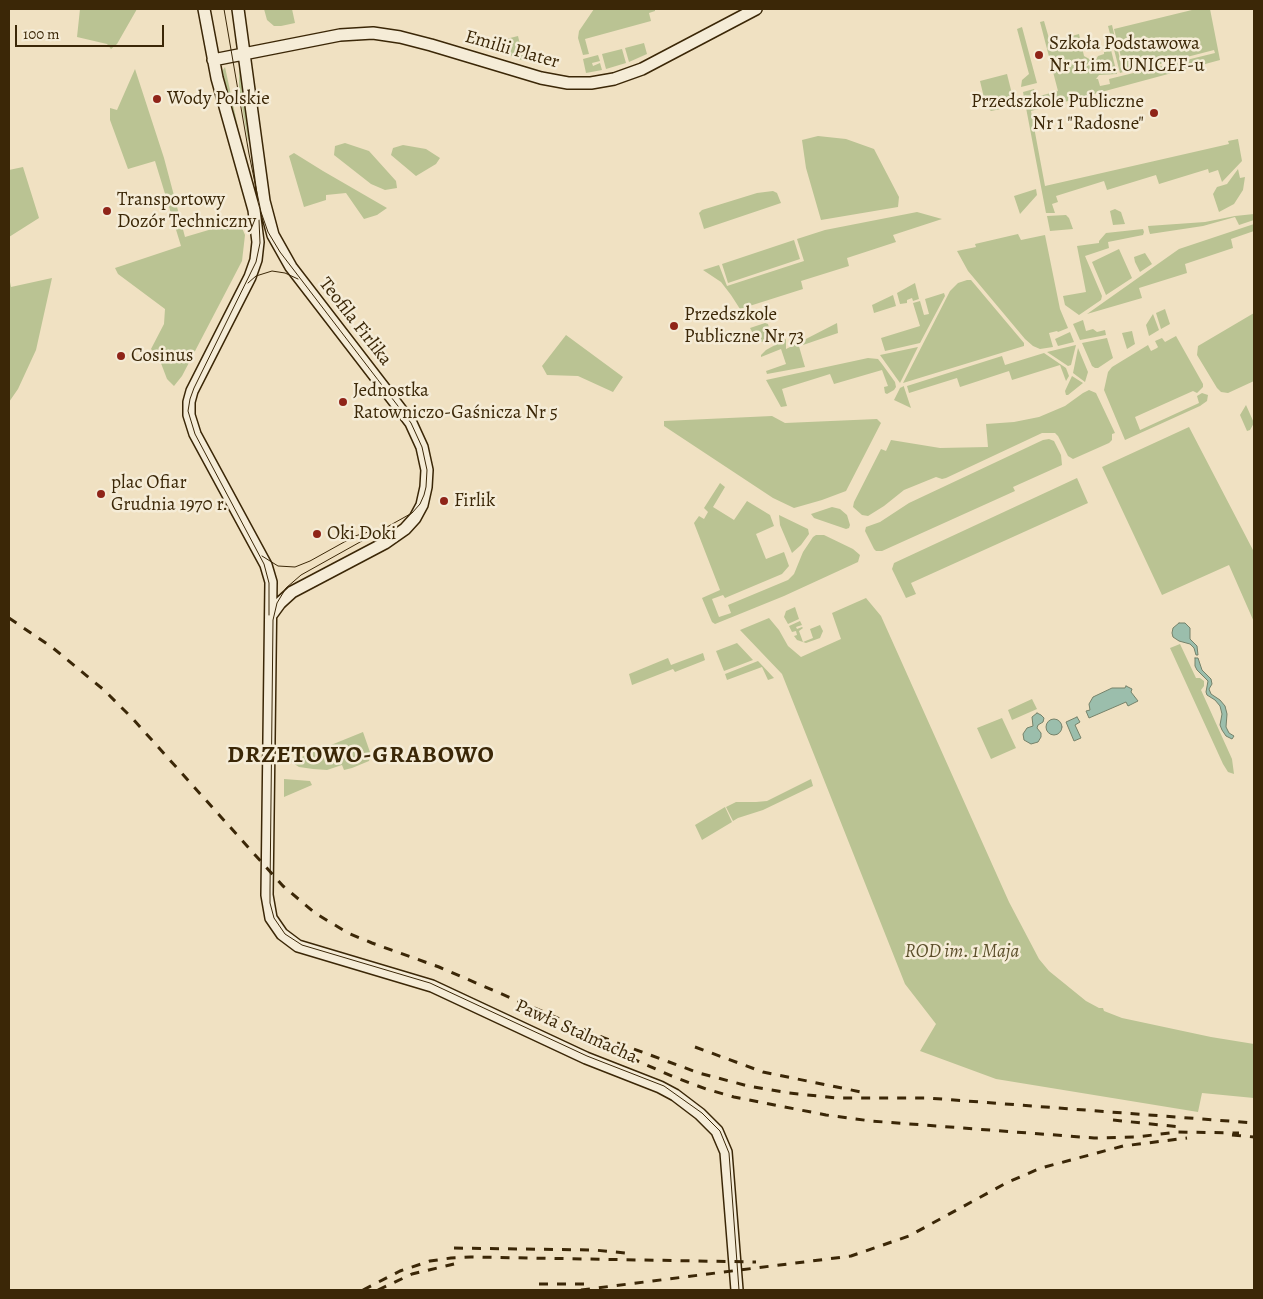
<!DOCTYPE html>
<meta charset="utf-8">
<style>
body{margin:0}
#map{position:relative;width:1263px;height:1299px;overflow:hidden;background:#f0e1c2;font-family:Alegreya,serif}
canvas{display:block}
.frame{position:absolute;inset:0;border:10px solid #3b2707;pointer-events:none}
.scale{position:absolute;left:15px;top:25px;width:149px;height:22px;box-sizing:border-box;border:2px solid #3b2707;border-top:0;padding-left:6px;font-size:15px;line-height:18px;white-space:nowrap;color:#3b2707;-webkit-text-stroke:4px #f5ecd7;paint-order:stroke}
</style>
<div id="map">
<canvas width="1263" height="1299"></canvas>
<div class="frame"></div>
<div class="scale">100 m</div>
</div>
<script>
const g = document.querySelector('canvas').getContext('2d');
g.lineJoin = 'round';
function fillPath(path, color) {
  g.fillStyle = color;
  g.fill(path, 'evenodd');
}
function toPath(rows) {
  const path = new Path2D();
  for (const r of rows) {
    if (r.length === 3) {
      path.moveTo(r[0] + r[2], r[1]);
      path.arc(r[0], r[1], r[2], 0, 2 * Math.PI);
      continue;
    }
    path.moveTo(r[0], r[1]);
    for (let i = 2; i < r.length; i += 2) path.lineTo(r[i], r[i + 1]);
  }
  return path;
}
function strokePath(path, color, width, dash) {
  g.strokeStyle = color;
  g.lineWidth = width;
  g.lineCap = dash ? 'butt' : 'round';
  g.setLineDash(dash || []);
  g.stroke(path);
}
function write(font, color, halo, rows, align = 'center') {
  g.font = font + ' Alegreya,serif';
  g.lineWidth = 5;
  g.setLineDash([]);
  g.textBaseline = 'middle';
  g.strokeStyle = halo;
  g.fillStyle = color;
  for (const [text, x, y, turn = 0] of rows) {
    g.save();
    g.translate(x, y);
    g.rotate((+turn || 0) * Math.PI / 180);
    g.textAlign = isNaN(turn) ? turn : align;
    if (halo) g.strokeText(text, 0, 0);
    g.fillText(text, 0, 0);
    g.restore();
  }
}
fillPath(toPath([
 [80,9,137,9,117,44,111,49,107,44,77,37],
 [264,9,292,9,295,23,281,26,274,26,267,20],
 [594,9,655,9,655,11,649,13,651,21,585,39,589,54,583,55,578,38,579,31],
 [1196,9,1210,9,1220,60,1031,111,1045,186,1229,144,1228,141,1238,139,1242,161,1222,182,1218,170,1209,173,1208,169,1159,184,1156,175,1107,190,1104,181,1056,196,1058,202,1052,204,1055,213,1046,213,1023,92,1034,89,1036,97,1058,91,1040,22,1044,21,1050,42,1079,34,1084,56,1091,60,1085,67,1094,63,1098,56,1104,54,1104,52,1111,50,1117,74,1099,75,1096,79,1098,79,1100,86,1110,84,1109,79,1215,53,1214,50,1125,73,1114,29],
 [1112,25,1123,72,1120,73,1108,26],
 [1022,27,1037,83,1021,87,1022,80,1029,74,1017,29],
 [518,36,524,61,511,56,506,39],
 [644,43,647,54,629,62,625,48],
 [622,49,626,63,606,69,602,54],
 [598,55,600,61,592,63,593,66,600,63,602,70,586,73,583,59],
 [225,67,241,141,239,140,221,73],
 [239,68,242,73,250,137,248,141,239,89],
 [135,69,164,158,185,237,239,221,245,235,242,261,182,376,174,386,167,379,159,358,151,349,164,324,165,309,118,274,115,268,181,246,155,161,128,169,110,120,110,108,117,110],
 [1007,74,1015,106,991,111,986,106,980,81],
 [818,136,846,139,874,149,899,197,898,207,821,220,806,168,802,140],
 [345,143,369,151,396,181,397,188,385,190,371,184,334,155,335,146],
 [403,145,426,149,440,158,436,164,416,176,391,155,393,148],
 [294,153,323,171,387,208,377,215,364,219,346,193,326,195,326,200,304,207,289,156],
 [23,167,39,218,9,237,9,170],
 [1238,169,1240,178,1245,177,1243,190,1234,204,1219,212,1213,194,1217,187,1227,184],
 [1036,189,1037,195,1020,214,1014,196],
 [773,191,777,193,781,203,704,229,699,213,702,210,757,193],
 [1115,209,1121,212,1125,224,1113,225,1110,211],
 [917,212,942,219,893,235,896,242,847,258,849,266,801,281,803,289,740,309,731,295,721,282,703,270,719,265,727,286,804,261,797,239,825,230],
 [1254,214,1254,220,1239,225,1235,217,1203,226,1150,234,1149,231,1148,226,1205,222,1235,216],
 [1066,215,1069,218,1073,229,1050,231,1047,216],
 [1254,224,1254,231,1231,239,1233,248,1185,264,1187,273,1139,288,1142,298,1087,314,1179,249],
 [1143,229,1144,232,1143,235,1108,242,1109,248,1085,256,1102,296,1101,300,1079,315,1065,305,1063,296,1086,292,1077,246,1099,243,1099,241,1106,233],
 [1018,234,1021,240,1045,235,1060,309,1068,328,1058,332,1057,331,1049,333,1053,347,1040,349,1033,346,1025,339,968,271,957,251,976,247,975,244],
 [794,240,800,259,728,283,722,264],
 [1119,249,1132,278,1106,295,1092,262],
 [1145,253,1152,264,1140,272,1135,262,1134,257],
 [9,277,11,287,52,278,36,350,18,389,9,402],
 [967,280,971,280,1024,343,1024,346,903,383,950,291,958,283],
 [915,283,919,299,913,301,912,298,907,300,907,303,900,304,897,293],
 [944,293,945,296,920,343,885,351,881,338,920,326,913,303,920,301,924,315,929,314,925,299],
 [893,295,896,306,874,313,872,305],
 [1165,309,1170,324,1161,329,1156,313],
 [1254,313,1254,381,1228,393,1221,392,1217,388,1197,355,1198,346],
 [1153,314,1159,330,1149,336,1146,325],
 [1083,320,1086,331,1093,329,1097,332,1105,330,1106,335,1080,340,1073,324],
 [765,323,768,324,772,338,763,342,757,341,750,328],
 [837,323,838,333,803,345,802,341],
 [1132,331,1135,344,1127,349,1122,333],
 [1070,332,1074,342,1058,346,1055,339],
 [566,335,623,377,613,392,578,376,547,375,542,366],
 [1176,336,1203,384,1203,387,1197,393,1193,391,1135,417,1140,430,1199,403,1197,396,1202,393,1208,395,1207,401,1200,406,1125,440,1104,390,1108,372,1112,367,1148,345,1151,351,1157,348,1158,347,1155,341,1162,338,1165,342],
 [1107,338,1113,358,1098,368,1095,368,1092,366,1082,343],
 [786,339,786,349,798,343,805,367,767,374,766,371,786,364,781,349,761,357,761,355,766,350],
 [1076,345,1071,365,1068,366,1047,352],
 [918,347,900,383,880,355],
 [1078,348,1088,372,1085,382,1073,373],
 [1044,353,1066,368,1069,376,1066,381,1060,365,1012,380,1009,371,960,387,957,378,909,393,907,386,1002,356,1005,365],
 [868,358,878,359,882,364,895,382,896,387,894,390,887,394,885,393,884,387,888,386,882,370,834,384,830,374,782,389,787,406,781,407,766,380],
 [1072,376,1083,383,1068,395,1066,395,1065,391],
 [904,386,904,387,911,408,894,400,900,388],
 [1089,390,1096,393,1115,433,1112,434,1112,440,1109,443,1073,459,1068,456,1058,436,1055,433,1042,433,946,478,942,479,936,477,904,490,884,506,868,516,862,515,853,507,854,502,881,449,886,451,891,440,940,448,988,447,986,424,1014,422,1039,417,1065,406,1083,393],
 [1246,405,1254,423,1250,430,1247,431,1240,415],
 [772,416,785,423,877,419,881,423,846,491,822,500,794,508,773,498,664,426,664,421],
 [1189,427,1254,552,1254,622,1229,565,1162,595,1102,467],
 [1049,439,1054,441,1061,455,1062,465,1013,487,1015,491,882,551,876,551,874,549,865,531,866,527,880,522,909,503,1043,440],
 [1077,478,1088,503,911,583,916,594,906,598,892,569,894,563],
 [720,483,725,487,713,507,734,520,747,501,770,515,774,526,756,534,766,559,784,552,789,566,782,574,725,598,723,595,712,599,719,617,731,613,728,605,788,580,794,574,803,552,813,537,816,535,824,535,853,549,860,555,858,562,784,596,715,624,712,622,702,598,720,590,694,523,699,516,704,519,708,512,704,508],
 [832,507,840,509,847,515,850,525,849,528,846,529,814,518,811,514],
 [779,515,808,529,809,534,801,545,792,553,780,525],
 [866,598,881,616,1009,902,1039,959,1049,971,1086,1001,1099,1008,1103,1008,1104,1011,1122,1018,1211,1037,1254,1044,1254,1098,1202,1093,1198,1112,996,1079,920,1051,936,1024,905,984,782,674,740,630,769,618,779,630,788,646,801,657,841,639,832,613],
 [795,607,799,619,788,624,784,617,786,611],
 [800,621,802,625,796,627,797,629,802,627,803,628,799,631,803,642,813,638,810,629,820,625,823,631,820,638,806,643,797,640,794,636,797,635,796,631,792,632,789,626],
 [737,643,753,660,724,671,716,651],
 [1180,644,1196,678,1200,678,1204,681,1204,686,1201,690,1232,759,1234,774,1228,772,1223,764,1170,648],
 [703,653,705,660,703,661,675,672,673,669,632,685,629,674,668,658,671,665],
 [758,661,774,678,768,680,762,667,727,680,725,674],
 [1032,699,1037,709,1012,720,1008,710],
 [1002,718,1016,748,991,759,977,728],
 [363,732,371,755,369,761,352,768,344,770,342,765,327,770,313,769,299,767,285,758,287,756,294,760],
 [284,779,310,781,312,785,284,797],
 [811,779,813,786,763,810,738,818,733,821,726,807,736,802,756,802,767,801],
 [725,807,732,822,702,840,695,825]
]), '#bac393');
const water = toPath([
 [1179,623,1185,623,1190,628,1190,639,1197,646,1198,655,1196,655,1194,648,1190,644,1179,641,1173,637,1172,633,1173,628,1179,623],
 [1195,658,1198,658,1202,670,1211,679,1212,684,1209,689,1211,694,1220,700,1225,706,1227,714,1226,727,1229,733,1234,736,1232,739,1226,736,1222,730,1220,725,1222,714,1220,706,1215,700,1207,695,1206,692,1208,681,1197,670,1195,666,1195,658],
 [1126,686,1132,689,1131,692,1138,701,1128,706,1126,702,1089,718,1086,711,1090,710,1089,704,1093,697,1112,688,1125,688,1126,686],
 [1037,713,1041,715,1044,718,1043,722,1038,725,1037,728,1041,733,1041,737,1038,742,1031,744,1024,740,1023,734,1027,728,1033,726,1032,717,1037,713],
 [1077,717,1080,722,1075,725,1081,738,1074,741,1066,722,1077,717],
 [1054,727,8]
]);
fillPath(water, '#9bbeac');
strokePath(water, '#75826a', 1);
const secondary = toPath([
 [204,9,217,78,254,210,258,242,256,260,250,277,192,391,189,402,189,415,195,434,266,565,271,582,267,895,271,918,282,934,298,946,432,986,586,1058,660,1087,675,1095,700,1114,717,1131,726,1152,737,1290],
 [238,9,264,201,273,235,291,267,411,423,422,447,427,470,426,487,422,505,415,518,405,529,385,543,292,592,280,603,272,614],
 [213,60,340,35,373,33,400,37,431,45,541,78,568,83,591,83,614,79,642,69,756,9]
]);
strokePath(secondary, '#3b2707', 14);
strokePath(secondary, '#f5ecd7', 11);
strokePath(toPath([
 [224,9,249,154,261,212,268,232,280,252,411,423,422,447,427,470,426,487,424,495,420,504,412,513,301,575,286,588,277,603,273,620,270,890,270,903,274,918,285,934,302,945,430,983,587,1056,664,1086,702,1113,720,1131,729,1153,739,1290],
 [259,220,260,243,256,262,194,388,190,399,188,411,195,434,264,564,269,583,269,615],
 [248,283,256,276,272,271,285,273,298,279],
 [262,556,278,566,295,567,310,561,355,536,375,530]
]), '#3b2707', 1);
strokePath(toPath([
 [9,618,53,648,104,690,133,719,283,886,315,913,348,933,372,943,439,967,604,1038,699,1073,748,1086,789,1093,837,1098,928,1098,1254,1123],
 [565,1029,674,1077,706,1089,734,1097,826,1115,871,1121,1094,1138,1136,1137,1178,1132,1239,1133],
 [695,1047,763,1072,866,1093],
 [1113,1120,1180,1127],
 [1232,1135,1254,1137],
 [454,1248,594,1250,626,1253],
 [539,1284,589,1284],
 [363,1290,400,1271,430,1261,451,1258,471,1257,756,1262],
 [378,1290,412,1274,454,1264],
 [581,1290,851,1256,909,1236,1008,1182,1041,1168,1123,1146,1187,1138]
]), '#3b2707', 3, [9, 9]);
for (const [x, y, r, color] of [
 [1039,55,5,"#8f2418"],
 [157,99,5,"#8f2418"],
 [1154,113,5,"#8f2418"],
 [107,211,5,"#8f2418"],
 [674,326,5,"#8f2418"],
 [121,356,5,"#8f2418"],
 [343,402,5,"#8f2418"],
 [101,494,5,"#8f2418"],
 [444,501,5,"#8f2418"],
 [317,534,5,"#8f2418"]
]) {
  const dot = new Path2D();
  dot.arc(x, y, r, 0, 2 * Math.PI);
  g.fillStyle = color;
  g.fill(dot);
  strokePath(dot, '#f5ecd7', 2);
}
write('19px', '#3b2707', '#f5ecd7', [
 ["Szkoła Podstawowa",1049,44],
 ["Nr 11 im. UNICEF-u",1049,66],
 ["Wody Polskie",167,99],
 ["Przedszkole Publiczne",1144,102,"right"],
 ["Nr 1 \"Radosne\"",1144,124,"right"],
 ["Transportowy",117,200],
 ["Dozór Techniczny",117,222],
 ["Przedszkole",684,315],
 ["Publiczne Nr 73",684,337],
 ["Cosinus",131,356],
 ["Jednostka",353,391],
 ["Ratowniczo-Gaśnicza Nr 5",353,413],
 ["plac Ofiar",111,483],
 ["Grudnia 1970 r.",111,505],
 ["Firlik",454,501],
 ["Oki Doki",327,534]
], 'left');
write('19px', '#3b2707', '#f5ecd7', [
 ["Emilii Plater",512,50,16],
 ["Teofila Firlika",355,322,52],
 ["Pawła Stalmacha",576,1032,24]
]);
write('italic 19px', '#5b4e2a', '#f5ecd7', [
 ["ROD im. 1 Maja",962,952]
]);
g.letterSpacing = '1px';
write('bold 24px', '#3b2707', '#f5ecd7', [
 ["DRZETOWO-GRABOWO",361,756]
]);
g.letterSpacing = '0px';
</script>
